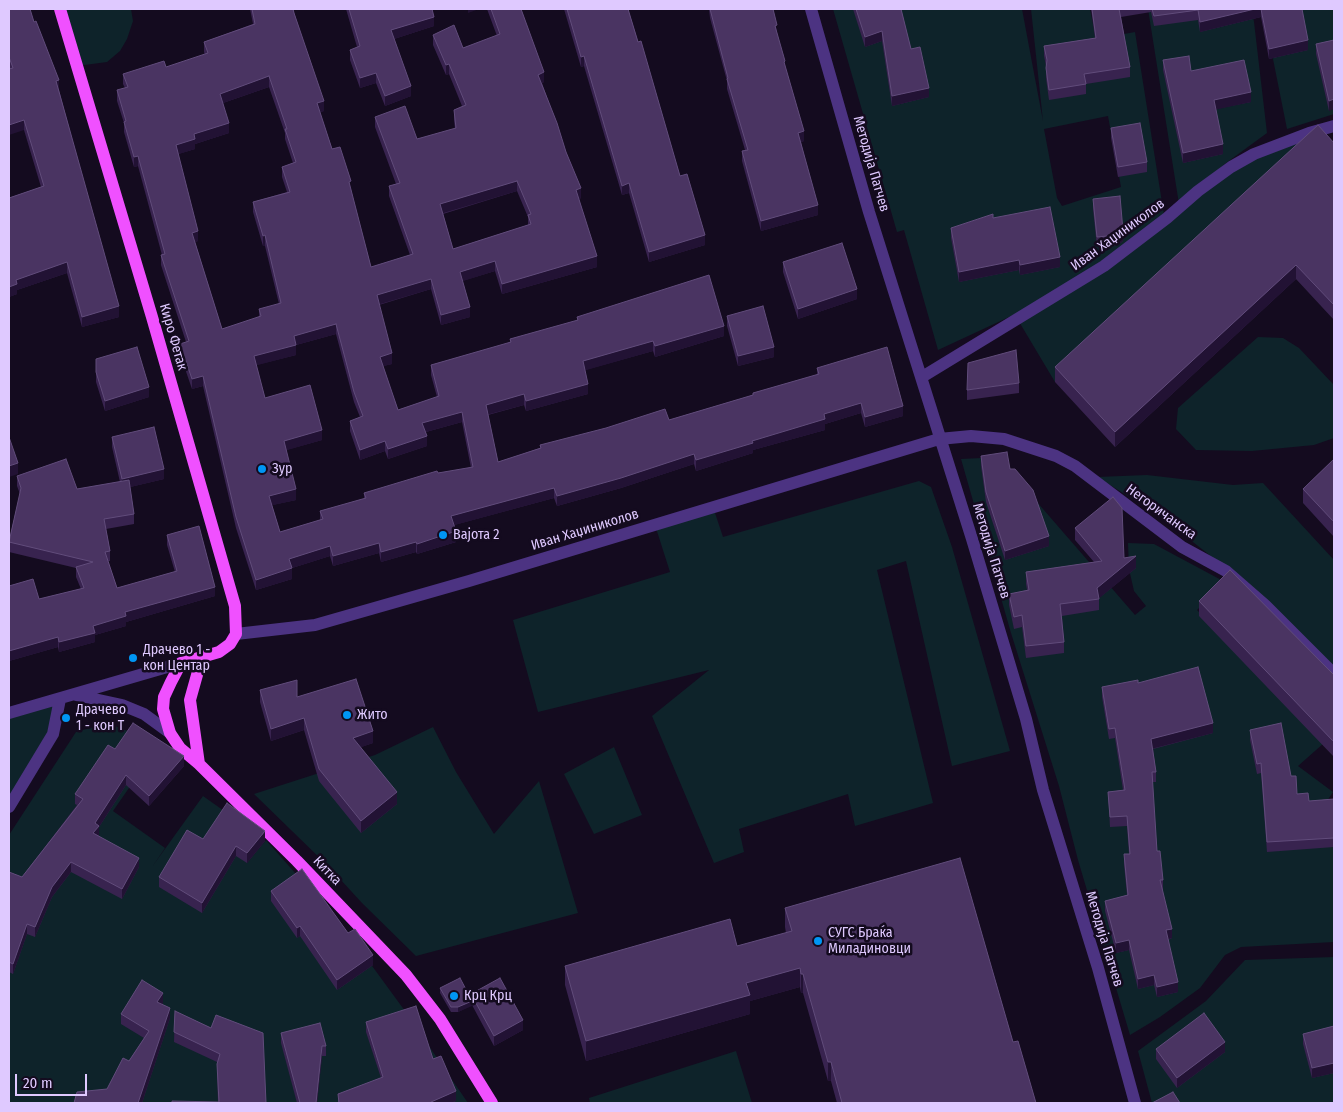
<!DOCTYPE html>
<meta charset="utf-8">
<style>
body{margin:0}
#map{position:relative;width:1343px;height:1112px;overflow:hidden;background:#140b1f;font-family:"Fira Sans Condensed",sans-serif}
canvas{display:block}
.frame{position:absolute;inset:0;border:10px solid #dfc9ff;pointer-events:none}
.scale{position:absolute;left:15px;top:1074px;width:72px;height:22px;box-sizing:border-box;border:2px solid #dfc9ff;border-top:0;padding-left:6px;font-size:15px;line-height:18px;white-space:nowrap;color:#dfc9ff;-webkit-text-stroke:4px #140b1f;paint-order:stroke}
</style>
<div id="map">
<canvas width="1343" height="1112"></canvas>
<div class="frame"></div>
<div class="scale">20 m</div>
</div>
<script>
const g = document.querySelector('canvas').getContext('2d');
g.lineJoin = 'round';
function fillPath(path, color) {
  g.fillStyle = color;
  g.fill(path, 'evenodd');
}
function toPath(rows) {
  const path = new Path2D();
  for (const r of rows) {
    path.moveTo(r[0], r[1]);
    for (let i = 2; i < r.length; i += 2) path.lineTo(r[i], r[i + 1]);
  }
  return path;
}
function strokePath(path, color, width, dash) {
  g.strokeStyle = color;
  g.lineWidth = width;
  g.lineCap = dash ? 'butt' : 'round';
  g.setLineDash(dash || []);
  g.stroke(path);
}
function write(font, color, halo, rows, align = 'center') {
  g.font = font + ' "Fira Sans Condensed",sans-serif';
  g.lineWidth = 5;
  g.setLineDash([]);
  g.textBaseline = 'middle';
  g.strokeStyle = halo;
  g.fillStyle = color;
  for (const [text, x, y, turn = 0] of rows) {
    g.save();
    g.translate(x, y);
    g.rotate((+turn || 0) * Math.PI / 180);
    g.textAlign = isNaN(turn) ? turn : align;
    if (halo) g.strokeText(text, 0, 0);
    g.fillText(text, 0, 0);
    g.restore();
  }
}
fillPath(toPath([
 [60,9,131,9,133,21,127,39,120,51,107,62,77,66],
 [833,9,1022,9,1043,121,1031,9,1090,9,1096,39,1135,32,1164,215,1198,191,1278,146,1318,140,1055,382,1018,320,1022,311,938,350,904,230,897,232],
 [1108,116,1121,187,1062,206,1057,198,1044,129],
 [1148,9,1252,9,1254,22,1267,133,1226,163,1179,204],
 [1263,9,1334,9,1334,114,1287,129],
 [1258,337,1283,338,1299,348,1333,384,1334,438,1314,445,1252,451,1196,450,1176,429,1178,408],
 [1002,457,1004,464,1135,615,1146,606,1134,591,1129,569,1128,543,1154,544,1225,582,1197,610,1324,743,1298,766,1333,792,1325,804,1334,806,1334,942,1241,947,1225,955,1200,988,1160,1017,1130,1035,1078,860,1059,786,1011,633,961,459],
 [1147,475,1233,485,1263,483,1334,560,1334,668,1207,553,1157,514,1097,477],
 [919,481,931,487,952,547,1010,751,952,766,906,561,877,570,933,803,855,826,848,794,739,829,744,852,714,863,652,716,709,670,538,712,513,620,670,572,655,525,713,507,723,537],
 [60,699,53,734,9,807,9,713],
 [107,723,133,733,138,775,113,811,165,848,152,867,203,796,227,813,247,863,266,840,348,933,405,1011,468,1103,9,1103,9,835,76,732],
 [433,727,456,772,494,834,539,781,578,913,416,956,362,903,329,867,254,794,375,755],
 [614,747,642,815,594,834,564,774],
 [1334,957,1334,1103,1152,1103,1138,1051,1206,1001,1245,960],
 [736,1051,752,1103,590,1103,589,1098]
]), '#0e232a');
strokePath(toPath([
 [811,9,869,212,972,539,1026,719,1043,790,1098,968,1135,1103],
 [922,377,1104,266,1167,218,1198,191,1231,167,1254,154,1309,133,1334,126],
 [236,634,315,625,469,581,939,439,971,436,1004,439,1056,456,1075,466,1182,547,1226,571,1265,605,1334,674],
 [76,695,122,705,144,714,170,733],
 [9,713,181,663],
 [9,807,53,734,60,699]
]), '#4c3382', 12);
strokePath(toPath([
 [60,9,152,317,235,606,236,634,230,644,219,652,181,663,171,682,164,697,163,709,170,733,180,748,199,764,297,861,406,975,440,1019,492,1103],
 [199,764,190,700,202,657]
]), '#f050ff', 12);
fillPath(toPath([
 [9,9,34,22,59,90,119,317,82,327,67,273,17,290,17,294,9,297,9,198,41,187,24,130,9,68],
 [250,9,293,9,324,111,320,112,332,149,351,190,371,267,410,255,389,196,389,186,396,184,375,127,375,117,417,139,455,129,454,120,454,110,462,106,449,74,446,75,433,45,433,35,463,48,497,36,487,9,521,9,544,82,542,83,566,152,581,198,579,199,597,267,502,294,495,271,462,281,470,317,441,325,431,289,379,305,392,364,383,366,398,410,437,397,431,375,431,365,510,343,510,339,577,321,577,317,724,336,655,357,653,351,585,370,588,394,526,411,524,405,488,415,498,462,540,448,540,445,669,420,753,395,753,393,817,375,817,368,903,416,865,427,861,413,825,424,825,430,753,450,753,453,696,471,694,464,621,488,557,506,554,498,454,525,456,542,417,554,416,552,381,562,379,553,333,566,330,556,292,568,292,579,256,590,236,528,203,386,192,389,180,354,180,344,186,342,161,265,161,255,162,255,138,166,134,167,124,132,124,123,117,101,117,90,125,88,123,84,123,74,166,67,205,55,204,52,204,42,253,24],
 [269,87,285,133,285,139,293,163,282,167,282,177,287,192,253,202,253,212,263,246,265,246,279,304,259,309,259,317,222,329,195,242,198,241,178,154,195,149,195,144,229,133,223,103],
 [517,191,528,217,528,225,453,249,443,214],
 [336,334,354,402,360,417,350,421,350,431,360,460,385,451,388,459,427,446,426,432,462,422,471,468,438,473,364,493,364,499,320,511,320,520,280,532,272,505,296,500,286,450,322,440,265,398,256,365,296,355,296,345],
 [346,9,432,9,434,26,394,39,411,96,385,106,376,83,360,88,350,60,350,50,357,47],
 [564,9,628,9,680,176,705,245,649,262,629,193,622,195,584,66,581,67],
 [709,9,773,9,777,33,804,141,801,142,818,215,761,231,742,161,742,151,745,150,727,89,727,81,710,18],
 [853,9,901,9,911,49,929,97,892,106,882,41,865,47],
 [1091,9,1302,9,1308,50,1269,59,1261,17,1200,32,1198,20,1154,26,1151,12,1121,17,1130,67,1130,77,1086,84,1086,94,1049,100,1046,78,1046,66,1044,56,1044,46,1095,38],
 [1334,40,1329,111,1316,54,1316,44],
 [1163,60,1191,71,1251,102,1216,109,1223,154,1183,163,1163,70],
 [1111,128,1147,162,1147,172,1118,177,1111,138],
 [1334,143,1334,320,1296,279,1115,447,1055,382,1055,367],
 [1093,199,1123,241,1118,245,1097,247,1093,209],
 [993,218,1060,267,1020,275,1019,270,959,282,951,238,951,228],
 [783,262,857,299,798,319,783,272],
 [727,316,774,357,738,366,727,326],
 [96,359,149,397,105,411,96,382],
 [1019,383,1019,393,967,400,967,390],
 [112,437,164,479,130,487,134,514,134,524,106,529,110,551,110,561,108,561,117,588,175,572,167,545,167,535,215,596,126,622,126,626,95,635,95,642,59,652,58,647,9,661,9,586,39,599,81,589,76,577,76,568,9,552,9,540,20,494,17,486,17,476,77,489,120,482,112,447],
 [981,456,1010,469,1049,546,1005,560,986,502,981,466],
 [1334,459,1334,537,1303,503,1303,489],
 [1075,528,1124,558,1136,568,1099,598,1099,610,1062,616,1064,642,1064,653,1026,658,1022,627,1014,629,1009,605,1009,594,1027,590,1026,584,1026,572,1094,562,1075,540],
 [1199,601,1334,675,1334,757,1199,616],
 [1138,683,1213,733,1153,749,1156,772,1156,782,1152,782,1157,851,1163,880,1163,890,1162,890,1172,938,1168,940,1178,992,1157,997,1154,985,1138,989,1129,950,1116,953,1105,911,1105,901,1127,895,1124,864,1124,854,1129,854,1127,826,1110,827,1108,792,1123,790,1115,738,1109,739,1102,697,1102,687],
 [260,690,297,697,373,743,361,747,397,804,361,833,319,781,304,730,271,741,260,702],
 [1250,730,1291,776,1297,794,1309,801,1334,799,1334,847,1267,852,1261,773,1257,774,1250,740],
 [115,749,184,766,149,806,126,785,99,827,99,836,139,867,122,899,71,872,52,897,35,937,27,934,13,974,9,972,9,872,22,877,77,805,75,804,75,794],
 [203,839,265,841,247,863,236,856,202,913,159,887,159,877],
 [271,891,348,933,373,965,337,990,300,936,297,938,271,901],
 [785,908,1013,1042,1036,1103,837,1103,831,1081,828,1081,803,993,801,993,800,987,750,1001,750,1014,586,1061,565,985,565,966,737,946,786,933,785,927],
 [440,988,471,1000,471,994,523,1030,494,1046,472,1005,458,1012,451,1012,440,993],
 [163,1003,162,1005,170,1018,142,1103,74,1103,107,1089,129,1061,144,1038,121,1024,121,1014],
 [175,1011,211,1028,266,1103,218,1102,217,1074,217,1062,174,1042],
 [366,1022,433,1059,456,1101,450,1103,338,1103,338,1094,381,1078,366,1032],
 [1334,1026,1334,1073,1312,1078,1303,1044,1303,1034],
 [281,1033,326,1046,326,1056,322,1056,317,1103,297,1103,281,1043],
 [1156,1049,1225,1052,1177,1088,1156,1059]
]), '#38234f');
fillPath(toPath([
 [468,9,479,9,468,13],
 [1255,9,1261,9,1261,17,1200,32,1200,22],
 [434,17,434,26,391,40,391,30],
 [882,31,882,41,865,47,865,37],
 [1308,40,1308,50,1269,59,1269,49],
 [584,56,584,66,581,67,581,57],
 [449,64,449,74,446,75,446,65],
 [544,72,544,82,538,85,538,75],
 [376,73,376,83,360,88,360,78],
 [269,76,269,87,220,104,220,94],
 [59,80,59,90,56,81],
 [411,86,411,96,385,106,385,96],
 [929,88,929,97,892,106,892,96],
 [1251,92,1251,102,1214,110,1214,100],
 [1334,99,1334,109,1329,111,1329,101],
 [324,101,324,111,317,113,317,103],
 [24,120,24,130,9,135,9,125],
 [229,123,229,133,195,144,195,149,176,155,176,145,194,134],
 [804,131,804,141,798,143,798,133],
 [1223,144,1223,154,1183,163,1183,153],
 [138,156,138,166,134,167,134,157],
 [517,181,517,191,440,214,440,204],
 [629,183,629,193,622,195,622,186],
 [581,188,581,198,576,201,576,190],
 [818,205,818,215,761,231,761,221],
 [198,231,198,241,192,243,192,233],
 [1123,231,1123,241,1118,245,1118,235],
 [265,235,265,246,263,246,263,236],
 [705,235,705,245,649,262,649,252],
 [597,256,597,267,502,294,502,284],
 [1060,257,1060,267,1020,275,1020,265],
 [1019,260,1019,270,959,282,959,272],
 [495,261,495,271,460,282,460,272],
 [67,262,67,273,17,290,17,294,9,297,9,287,16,280],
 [1296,265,1296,279,1115,447,1115,432],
 [431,279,431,289,377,305,377,295],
 [857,289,857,299,798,319,798,309],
 [119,306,119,317,82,327,82,317],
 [470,307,470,317,441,325,441,315],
 [336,324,336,334,296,345,296,355,254,366,254,356,294,336],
 [724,326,724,336,655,357,655,346],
 [653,341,653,351,583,371,583,361],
 [774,347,774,357,738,366,738,356],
 [392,353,392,364,380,367,380,357],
 [203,376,203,386,192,389,192,379],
 [588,384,588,394,526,411,526,401],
 [149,387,149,397,105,411,105,401],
 [524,394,524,405,486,415,486,405],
 [861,403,861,413,825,424,825,430,753,450,753,453,696,471,696,460,824,414],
 [903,406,903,416,865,427,865,417],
 [462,412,462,422,422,433,422,423],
 [322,430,322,440,284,451,284,441],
 [427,436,427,446,388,459,388,449],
 [385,441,385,451,360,460,360,450],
 [694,454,694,464,621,488,557,506,557,496],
 [18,463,18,474,9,477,9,466],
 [164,469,164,479,122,489,122,479],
 [554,488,554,498,451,526,451,516],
 [296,489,296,500,269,506,269,496],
 [456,531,456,542,417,554,417,544],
 [1049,536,1049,546,1005,560,1005,551],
 [416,542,416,552,381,562,381,552],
 [379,543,379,553,333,566,333,556],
 [330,546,330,556,289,569,289,559],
 [1136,556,1136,568,1097,600,1097,588],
 [292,568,292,579,256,590,256,580],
 [215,587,215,596,126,622,126,626,95,635,95,642,59,652,59,642,125,612],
 [58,637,58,647,9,661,9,651],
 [304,718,304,730,271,741,271,729],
 [1213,723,1213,733,1151,749,1151,739],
 [373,731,373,743,353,750,353,738],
 [184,756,184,766,149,806,149,796],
 [126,775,126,785,99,827,99,836,93,833,95,823],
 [397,792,397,804,361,833,361,821],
 [265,831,265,841,247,863,247,853],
 [236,846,236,856,202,913,202,903],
 [139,858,139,867,122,899,122,889],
 [71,862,71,872,52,897,35,937,35,927,52,887],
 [27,924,27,934,13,974,13,964],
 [300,926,300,936,297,938,297,928],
 [1172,929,1172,938,1166,940,1166,930],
 [1129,940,1129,950,1116,953,1116,943],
 [373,955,373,965,337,990,337,980],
 [800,968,800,987,750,1001,750,1014,586,1061,586,1041,746,983],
 [801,974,803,974,803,993,801,993],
 [1154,975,1154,985,1138,989,1138,979],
 [1178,982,1178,992,1157,997,1157,987],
 [163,993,163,1003,157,1012,157,1002],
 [472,1001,472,1006,458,1012,458,1007],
 [170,1008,170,1018,142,1103,138,1103],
 [523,1020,523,1030,494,1046,494,1036],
 [1225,1042,1225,1052,1177,1088,1177,1078],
 [322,1046,322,1056,317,1103,316,1103],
 [828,1062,831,1062,831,1081,828,1081],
 [1334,1063,1334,1073,1312,1078,1312,1068],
 [456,1091,456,1101,450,1103,431,1103,431,1102]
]), '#221234');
const building = toPath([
 [9,9,30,9,34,22,36,21,59,80,56,81,119,306,82,317,67,262,16,280,17,284,9,287,9,198,44,186,24,120,9,125,9,69,13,68,9,57,9,9],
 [252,9,293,9,294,13,324,101,317,103,332,149,340,147,351,181,349,182,371,267,413,254,389,186,400,183,375,117,405,106,417,139,456,128,454,110,466,105,449,64,446,65,433,35,454,25,463,48,500,34,491,9,521,9,544,72,538,75,557,123,566,152,581,188,576,190,597,256,502,284,495,261,460,272,470,307,441,315,431,279,377,295,392,353,380,357,398,410,439,396,431,365,511,342,510,339,578,320,577,317,709,275,724,326,655,346,653,341,583,361,588,384,526,401,524,394,486,405,498,462,541,448,540,445,606,428,665,409,669,420,753,395,753,393,819,374,817,368,887,347,903,406,865,417,861,403,824,414,825,419,752,441,753,443,696,460,694,454,621,478,557,496,554,488,451,516,456,531,417,544,416,542,381,552,379,543,333,556,330,546,289,559,292,568,256,580,236,517,203,376,192,379,180,344,189,341,161,255,165,254,138,156,134,157,124,122,126,121,117,90,128,87,123,74,164,61,166,67,208,53,204,42,255,24,252,9],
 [269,76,287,129,285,129,296,162,282,167,290,192,253,202,263,236,265,235,281,303,259,309,261,316,222,329,192,233,198,231,176,145,195,139,194,134,229,123,220,94,269,76],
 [517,181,531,214,528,215,531,224,453,249,440,204,517,181],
 [336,324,354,392,363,416,350,421,360,450,385,441,388,449,427,436,422,423,462,412,473,467,438,473,437,471,364,493,366,498,320,511,323,519,280,532,269,496,296,489,284,441,322,430,310,385,265,398,254,356,296,345,294,336,336,324],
 [349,9,432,9,434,17,391,30,411,86,385,96,376,73,360,78,350,50,360,46,349,9],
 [567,9,628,9,638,42,641,41,680,176,687,174,705,235,649,252,629,183,622,186,584,56,581,57,567,9],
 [710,9,773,9,777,25,775,26,785,61,784,62,804,131,798,133,818,205,761,221,742,151,748,150,727,79,728,78,710,9],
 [856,9,901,9,911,49,920,47,929,88,892,96,882,31,865,37,856,9],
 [1092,9,1119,9,1130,67,1084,74,1086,84,1049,90,1046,68,1047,60,1044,46,1096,38,1092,9],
 [1152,9,1255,9,1200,22,1198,10,1154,16,1152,9],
 [1261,9,1302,9,1308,40,1269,49,1261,9],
 [1334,40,1334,99,1329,101,1316,44,1334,40],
 [1189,56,1191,71,1244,60,1251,92,1214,100,1223,144,1183,153,1163,60,1189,56],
 [1140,123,1147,162,1118,167,1111,128,1140,123],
 [1318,125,1334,143,1334,305,1296,265,1115,432,1055,367,1318,125],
 [1120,196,1123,231,1118,235,1097,237,1093,199,1120,196],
 [1050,207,1060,257,1020,265,1019,260,959,272,951,228,993,214,993,218,1050,207],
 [842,243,857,289,798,309,783,262,842,243],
 [763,306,774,347,738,356,727,316,763,306],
 [137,347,149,387,105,401,96,372,96,359,137,347],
 [1016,350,1019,383,967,390,968,363,1016,350],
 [154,427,164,469,122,479,112,437,154,427],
 [9,437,18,463,9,466,9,437],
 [1007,452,1010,469,1015,469,1033,490,1049,536,1005,551,986,492,981,456,1007,452],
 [66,459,77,489,129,480,134,514,104,519,110,551,105,552,117,588,177,571,167,535,199,526,215,587,125,612,126,616,93,626,95,633,59,642,58,637,9,651,9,586,33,579,39,599,84,588,76,567,93,562,9,542,21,488,17,476,66,459],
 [1334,459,1334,522,1303,489,1334,459],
 [1113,497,1122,508,1124,558,1136,556,1097,588,1099,599,1060,604,1064,642,1026,646,1022,615,1014,617,1009,594,1029,590,1026,572,1102,561,1075,528,1113,497],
 [1230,570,1334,675,1334,742,1199,601,1230,570],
 [1198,667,1213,723,1151,739,1156,772,1152,772,1157,851,1160,851,1163,880,1160,880,1172,929,1166,930,1178,982,1157,987,1154,975,1138,979,1129,940,1116,943,1105,901,1128,895,1124,854,1130,854,1127,816,1110,817,1108,792,1125,790,1115,728,1109,729,1102,687,1138,680,1138,683,1198,667],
 [356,679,373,731,353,738,397,792,361,821,319,769,304,718,271,729,260,690,297,680,297,697,356,679],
 [133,723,184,756,149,796,126,775,95,823,99,826,93,833,139,858,122,889,71,862,52,887,35,927,27,924,13,964,9,962,9,872,22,877,83,799,75,794,108,745,115,749,133,723],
 [1281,723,1291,776,1296,776,1297,794,1308,793,1309,801,1334,799,1334,838,1267,842,1261,763,1257,764,1250,730,1281,723],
 [227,803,265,831,247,853,236,846,202,903,159,877,187,830,203,839,227,803],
 [960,858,1013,1042,1018,1041,1036,1103,842,1103,831,1062,828,1062,803,974,801,974,800,968,746,983,750,995,586,1041,565,966,730,919,737,946,792,931,785,908,960,858],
 [302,869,348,933,355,929,373,955,337,980,300,926,297,928,271,891,302,869],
 [460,978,472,1001,458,1007,451,1007,440,988,460,978],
 [500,978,523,1020,494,1036,471,994,500,978],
 [142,980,163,993,157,1002,170,1008,138,1103,74,1103,77,1092,107,1089,123,1058,129,1061,149,1031,121,1014,142,980],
 [416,1006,433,1059,441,1056,456,1091,431,1102,431,1103,339,1103,338,1094,383,1077,366,1022,416,1006],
 [175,1011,211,1028,216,1015,263,1033,266,1103,172,1103,172,1101,219,1102,217,1064,220,1054,174,1032,175,1011],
 [1204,1013,1225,1042,1177,1078,1156,1049,1204,1013],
 [320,1023,326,1046,322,1046,316,1103,300,1103,281,1033,320,1023],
 [1334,1026,1334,1063,1312,1068,1303,1034,1334,1026],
 [1173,1092,1180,1103,1152,1103,1173,1092]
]);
fillPath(building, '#4a3462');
strokePath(building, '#614c7b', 1);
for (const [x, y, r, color] of [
 [262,469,5,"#0096f4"],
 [443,535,5,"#0096f4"],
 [133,658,5,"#0096f4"],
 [347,715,5,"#0096f4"],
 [66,718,5,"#0096f4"],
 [818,941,5,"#0096f4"],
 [454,996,5,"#0096f4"]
]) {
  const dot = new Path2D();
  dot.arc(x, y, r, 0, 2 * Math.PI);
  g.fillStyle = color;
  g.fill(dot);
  strokePath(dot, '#140b1f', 2);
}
write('14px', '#dfc9ff', '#140b1f', [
 ["Методија Патчев",871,164,74],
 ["Иван Хаџиниколов",1118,235,-36],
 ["Киро Фетак",173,337,74],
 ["Негоричанска",1161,512,36],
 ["Иван Хаџиниколов",585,530,-17],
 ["Методија Патчев",991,551,73],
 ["Китка",327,871,46],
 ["Методија Патчев",1104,939,73]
]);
write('14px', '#dfc9ff', '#140b1f', [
 ["Зур",272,469],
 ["Вајота 2",453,535],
 ["Драчево 1 -",143,650],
 ["кон Центар",143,666],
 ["Драчево",76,710],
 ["1 - кон T",76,726],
 ["Жито",357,715],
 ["СУГС Браќа",828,933],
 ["Миладиновци",828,949],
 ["Крц Крц",464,996]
], 'left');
</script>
